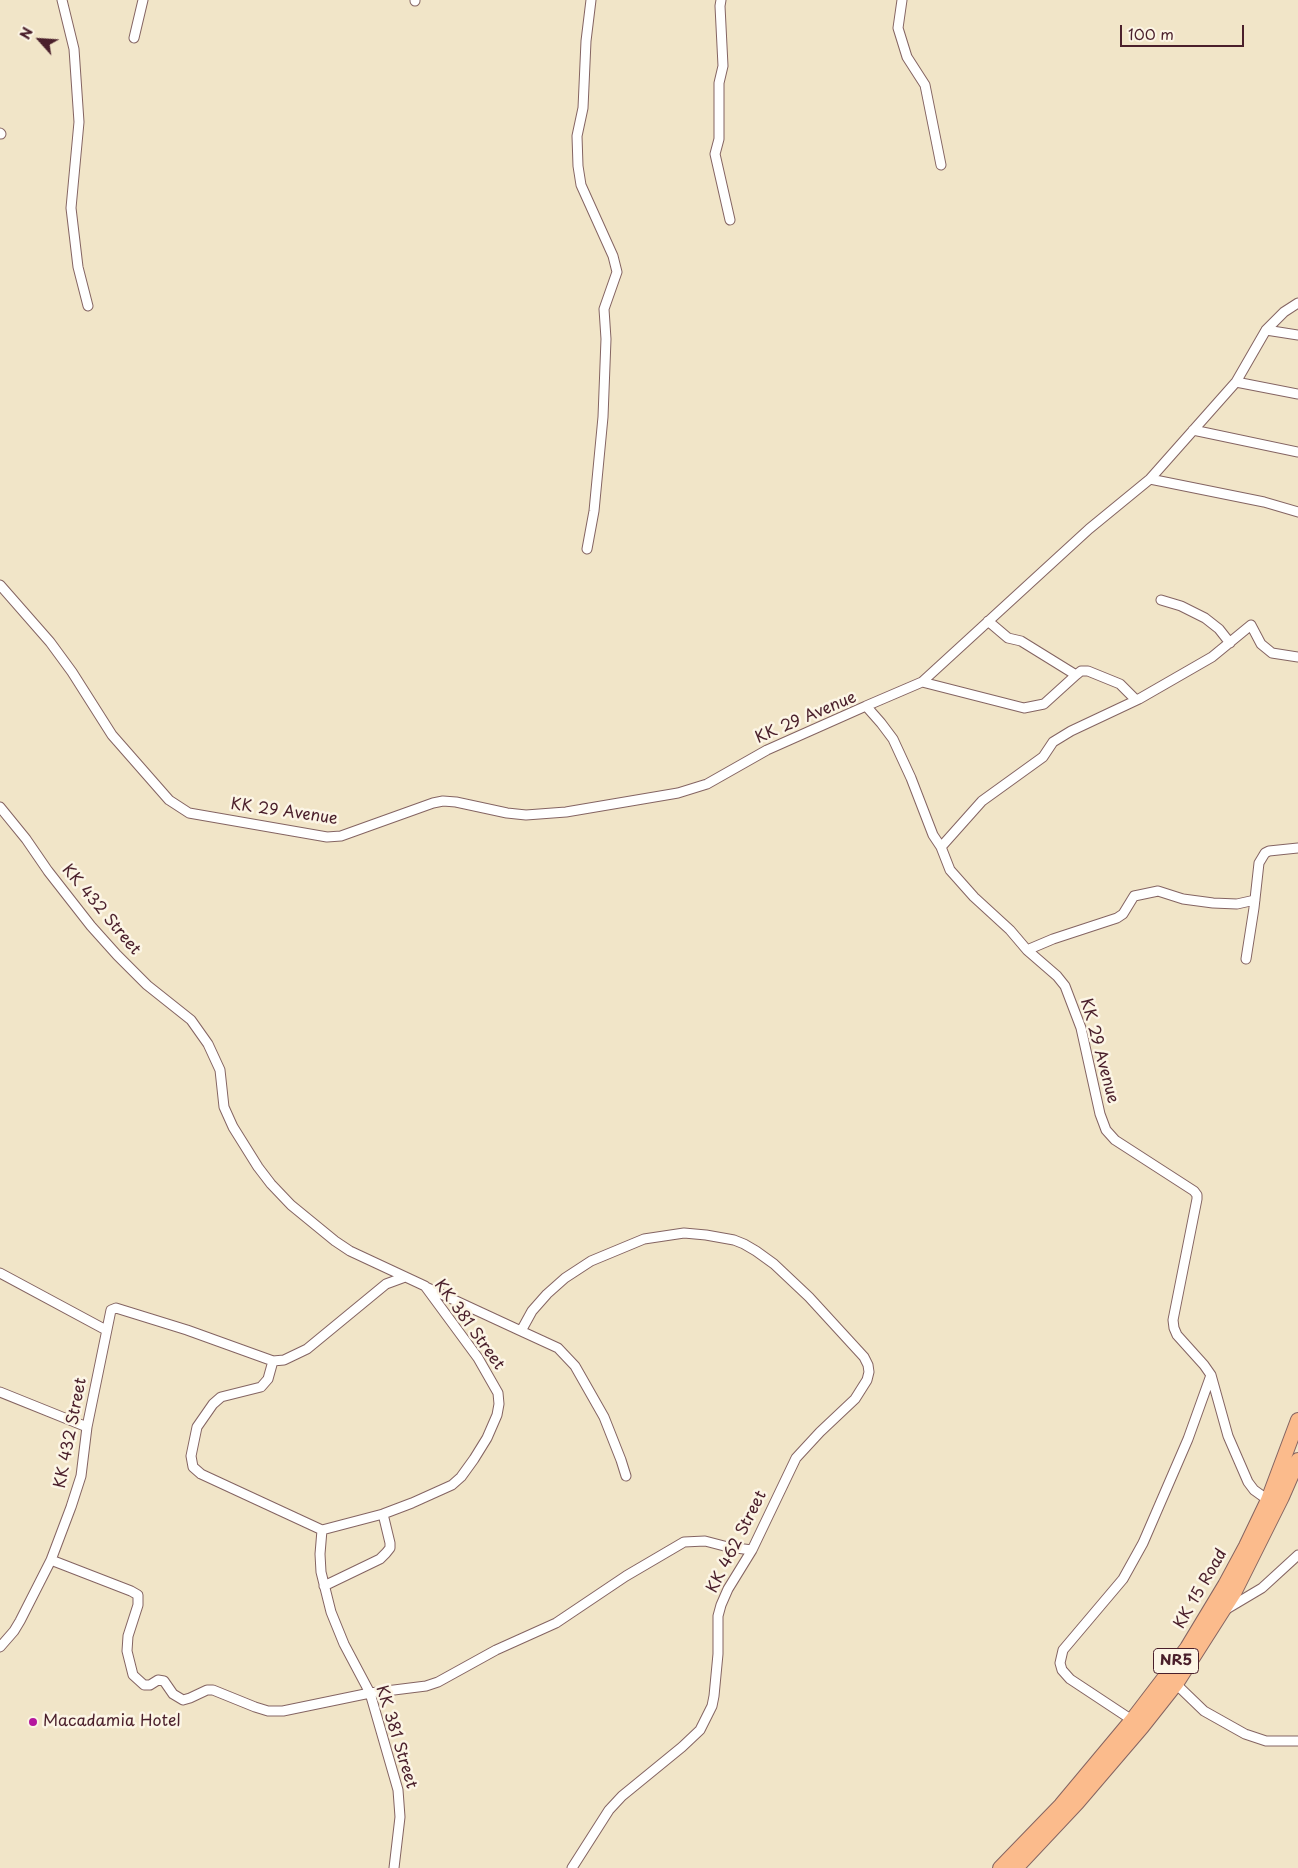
<!DOCTYPE html>
<style>
body{margin:0}
#map{position:relative;width:1298px;height:1868px;overflow:hidden;background:#f1e5c8;font-family:"Playpen Sans",sans-serif}
canvas{display:block}
.north{position:absolute;left:15px;top:15px;width:50px;height:50px;-webkit-text-stroke:4px #fcf5e5;paint-order:stroke;rotate:296deg;font-size:14px;font-weight:700;line-height:20px;text-align:center;color:#4a1f2b}
.north::after{content:'';display:block;margin:auto;width:18px;height:22px;background:#4a1f2b;clip-path:polygon(50% 0,100% 100%,50% 72%,0 100%)}
.scale{position:absolute;left:1120px;top:25px;width:124px;height:22px;box-sizing:border-box;border:2px solid #4a1f2b;border-top:0;padding-left:6px;font-size:15px;line-height:18px;white-space:nowrap;color:#4a1f2b;-webkit-text-stroke:4px #fcf5e5;paint-order:stroke}
</style>
<div id="map">
<canvas width="1298" height="1868"></canvas>
<div class="north">N</div>
<div class="scale">100 m</div>
</div>
<script>
const g = document.querySelector('canvas').getContext('2d');
g.lineJoin = 'round';
function toPath(rows) {
  const path = new Path2D();
  for (const r of rows) {
    path.moveTo(r[0], r[1]);
    for (let i = 2; i < r.length; i += 2) path.lineTo(r[i], r[i + 1]);
  }
  return path;
}
function strokePath(path, color, width, dash) {
  g.strokeStyle = color;
  g.lineWidth = width;
  g.lineCap = dash ? 'butt' : 'round';
  g.setLineDash(dash || []);
  g.stroke(path);
}
function write(font, color, halo, rows, align = 'center') {
  g.font = font + ' "Playpen Sans",sans-serif';
  g.lineWidth = 5;
  g.setLineDash([]);
  g.textBaseline = 'middle';
  g.strokeStyle = halo;
  g.fillStyle = color;
  for (const [text, x, y, turn = 0] of rows) {
    g.save();
    g.translate(x, y);
    g.rotate((+turn || 0) * Math.PI / 180);
    g.textAlign = isNaN(turn) ? turn : align;
    if (halo) g.strokeText(text, 0, 0);
    g.fillText(text, 0, 0);
    g.restore();
  }
}
const minor = toPath([
 [62,0,74,49,79,122,71,208,78,267,88,306],
 [721,0,720,6,723,66,719,83,719,139,715,154,730,220],
 [902,0,898,28,907,57,925,85,941,165],
 [415,1,415,0],
 [134,38,143,0],
 [0,133,1,134],
 [1266,330,1298,335],
 [1236,382,1298,394],
 [1193,430,1298,452],
 [1150,479,1264,502,1298,512],
 [587,549,594,511,603,417,606,339,604,309,617,272,613,256,581,185,578,166,577,136,583,108,586,41,591,0],
 [0,585,50,642,72,672,112,735,169,800,189,813,327,837,341,836,433,803,443,801,456,802,507,813,526,815,566,812,678,793,707,784,767,750,866,706,881,723,893,739,911,778,933,835,941,847,950,870,974,897,1010,930,1027,950,1057,976,1065,986,1081,1028,1100,1114,1106,1130,1115,1140,1194,1191,1197,1195,1197,1199,1173,1320,1174,1328,1177,1335,1204,1365,1211,1375,1228,1436,1248,1482,1254,1490,1268,1500],
 [1161,600,1181,606,1205,618,1219,629,1230,643],
 [988,621,1008,638,1021,641,1076,675],
 [922,682,1024,708,1044,704,1076,675,1081,671,1088,671,1120,684,1136,700],
 [866,706,922,682,1089,529,1150,479,1236,382,1266,330,1284,312,1298,303],
 [0,807,26,839,48,871,91,926,117,955,147,985,191,1020,208,1044,220,1070,224,1107,233,1127,258,1167,271,1184,291,1205,335,1241,350,1251,425,1286,478,1358,498,1393,499,1404,497,1415,487,1438,474,1459,461,1477,452,1485,412,1503,383,1514,322,1530,320,1554,321,1572,331,1612,344,1644,370,1693,398,1790,400,1817,394,1868],
 [941,847,982,801,1043,757,1053,742,1071,731,1139,699,1212,657,1251,625,1261,644,1272,653,1298,657],
 [1027,950,1053,939,1117,918,1123,914,1134,896,1139,895,1158,891,1183,899,1213,903,1237,904,1255,900],
 [1246,959,1254,908,1259,863,1265,853,1269,851,1298,848],
 [0,1273,106,1330],
 [426,1287,521,1331,532,1311,547,1294,565,1278,591,1261,644,1239,684,1233,706,1235,734,1240,744,1244,756,1251,774,1264,809,1297,864,1357,868,1365,869,1372,867,1380,855,1399,820,1432,796,1458,752,1550,728,1589,721,1605,718,1616,718,1654,714,1696,712,1706,700,1730,682,1747,622,1796,609,1810,572,1868],
 [521,1331,558,1348,575,1366,604,1417,621,1460,626,1476],
 [0,1392,87,1427],
 [322,1530,201,1474,193,1467,191,1456,197,1427,213,1404,221,1397,261,1387,268,1379,273,1361,284,1360,307,1349,386,1284,405,1277],
 [51,1560,131,1591,138,1595,138,1605,128,1636,127,1651,133,1675,144,1685,150,1685,158,1680,164,1681,173,1694,183,1700,190,1698,207,1690,213,1690,255,1707,268,1711,283,1711,370,1693,426,1686,438,1682,496,1650,556,1623,626,1576,684,1542,705,1541,728,1547,752,1550],
 [324,1586,380,1559,386,1553,390,1548,390,1543,383,1514],
 [1225,1610,1262,1588,1298,1555],
 [0,1647,14,1631,20,1621,51,1560,71,1507,81,1476,87,1427,111,1310,116,1308,187,1330,273,1361],
 [1176,1684,1204,1711,1245,1734,1266,1741,1298,1741],
 [1132,1720,1070,1679,1062,1670,1060,1663,1063,1650,1123,1579,1143,1543,1188,1439,1211,1375]
]);
const highway = toPath([
 [1000,1868,1061,1805,1132,1720,1187,1648,1225,1585,1246,1546,1268,1500,1298,1420],
 [1016,1868,1077,1803,1142,1727,1176,1684,1234,1593,1282,1497,1298,1460]
]);
strokePath(minor, '#846462', 11);
strokePath(highway, '#846462', 16);
strokePath(minor, '#fff', 9);
strokePath(highway, '#fbbb8c', 14);
for (const [x, y, r, color] of [
 [33,1722,5,"#b5179e"]
]) {
  const dot = new Path2D();
  dot.arc(x, y, r, 0, 2 * Math.PI);
  g.fillStyle = color;
  g.fill(dot);
  strokePath(dot, '#fcf5e5', 2);
}
for (const [x, y, w] of [
 [1176,1661,45]
]) {
  const box = new Path2D();
  box.roundRect(x - w / 2, y - 12.5, w, 25, 4);
  g.fillStyle = '#fcf5e5';
  g.fill(box);
  strokePath(box, '#4a1f2b', 1);
}
write('bold 15px', '#4a1f2b', null, [
 ["NR5",1176,1661]
]);
write('16px', '#4a1f2b', '#fcf5e5', [
 ["KK 29 Avenue",806,718,-23],
 ["KK 29 Avenue",284,812,8],
 ["KK 432 Street",101,910,50],
 ["KK 29 Avenue",1099,1051,75],
 ["KK 381 Street",469,1325,54],
 ["KK 432 Street",71,1433,-79],
 ["KK 462 Street",737,1542,-63],
 ["KK 15 Road",1201,1589,-60],
 ["KK 381 Street",396,1737,73]
]);
write('16px', '#4a1f2b', '#fcf5e5', [
 ["Macadamia Hotel",43,1722]
], 'left');
</script>
